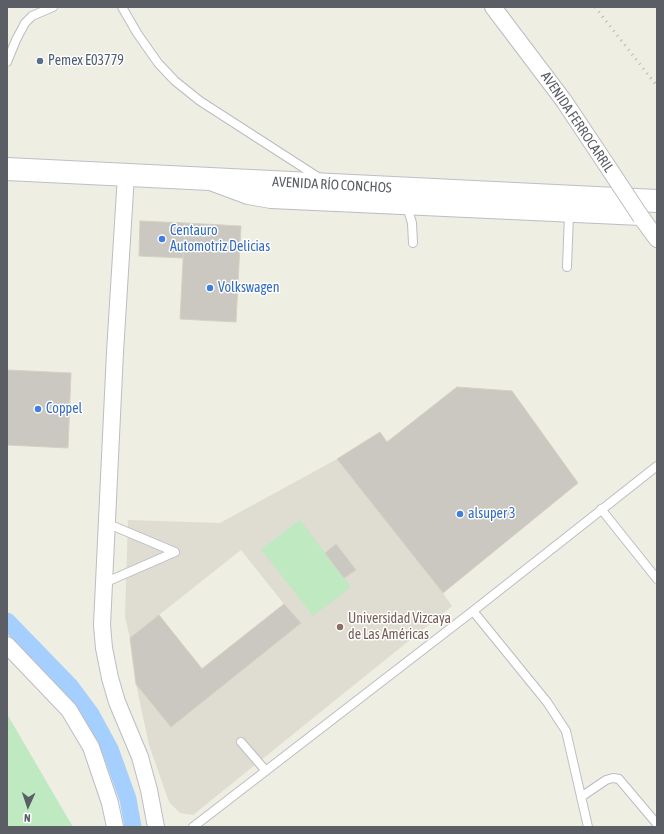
<!DOCTYPE html>
<meta charset="utf-8">
<style>
body{margin:0}
#map{position:relative;width:664px;height:834px;overflow:hidden;background:#efeee3;font-family:"Asap Condensed",sans-serif}
canvas{display:block}
.frame{position:absolute;inset:0;border:8px solid #5b5f65;pointer-events:none}
.north{position:absolute;left:8px;top:786px;width:40px;height:40px;-webkit-text-stroke:3px #fff;paint-order:stroke;rotate:183deg;font-size:11px;font-weight:700;line-height:16px;text-align:center;color:#5b5f65}
.north::after{content:'';display:block;margin:auto;width:14px;height:18px;background:#5b5f65;clip-path:polygon(50% 0,100% 100%,50% 72%,0 100%)}
</style>
<div id="map">
<canvas width="664" height="834"></canvas>
<div class="frame"></div>
<div class="north">N</div>
</div>
<script>
const g = document.querySelector('canvas').getContext('2d');
g.lineJoin = 'round';
function fillPath(path, color) {
  g.fillStyle = color;
  g.fill(path, 'evenodd');
}
function toPath(rows) {
  const path = new Path2D();
  for (const r of rows) {
    path.moveTo(r[0], r[1]);
    for (let i = 2; i < r.length; i += 2) path.lineTo(r[i], r[i + 1]);
  }
  return path;
}
function strokePath(path, color, width, dash) {
  g.strokeStyle = color;
  g.lineWidth = width;
  g.lineCap = dash ? 'butt' : 'round';
  g.setLineDash(dash || []);
  g.stroke(path);
}
function write(font, color, halo, rows, align = 'center') {
  g.font = font + ' "Asap Condensed",sans-serif';
  g.lineWidth = 3;
  g.setLineDash([]);
  g.textBaseline = 'middle';
  g.strokeStyle = halo;
  g.fillStyle = color;
  for (const [text, x, y, turn = 0] of rows) {
    g.save();
    g.translate(x, y);
    g.rotate((+turn || 0) * Math.PI / 180);
    g.textAlign = isNaN(turn) ? turn : align;
    if (halo) g.strokeText(text, 0, 0);
    g.fillText(text, 0, 0);
    g.restore();
  }
}
fillPath(toPath([
 [337,459,443,593,452,606,193,815,180,813,169,802,149,745,136,684,130,638,125,617,128,520,220,523],
 [241,550,284,604,202,668,159,615]
]), '#dfddd2');
fillPath(toPath([
 [300,520,351,587,313,616,261,549],
 [7,714,73,827,7,827]
]), '#bee9c1');
strokePath(toPath([
 [7,621,71,687,91,714,110,749,128,799,133,827]
]), '#a4cfff', 17);
const building = toPath([
 [140,221,185,223,183,258,139,256,140,221],
 [185,223,241,226,236,322,180,319,185,223],
 [7,370,71,373,68,448,7,445,7,370],
 [457,387,512,391,578,483,443,593,337,459,380,432,387,442,457,387],
 [336,544,356,570,344,578,325,553,336,544],
 [284,604,301,623,171,727,136,684,130,638,159,615,202,669,284,604]
]);
fillPath(building, '#cac8c0');
strokePath(building, '#d5d0c1', 1);
const service = toPath([
 [122,7,137,33,158,63,175,81,200,101,321,179],
 [7,62,16,40,25,23,32,16,53,7],
 [407,207,412,223,413,243],
 [567,267,569,214],
 [601,509,657,579],
 [104,583,175,552,106,523],
 [473,611,547,702,566,731,588,827],
 [241,742,266,771],
 [581,797,606,780,613,778,619,779,657,824],
 [193,827,473,611,657,466]
]);
const minor = toPath([
 [493,7,564,101,606,164],
 [126,175,115,352,102,625,104,648,110,678,117,702,140,757,149,790,156,827],
 [213,183,248,196,271,200,641,217,657,239],
 [7,645,69,710,91,747,110,803,115,827]
]);
const secondary = toPath([
 [7,169,657,201]
]);
strokePath(service, '#bbbdc3', 10);
strokePath(minor, '#bbbdc3', 18);
strokePath(secondary, '#bcbfc6', 24);
strokePath(service, '#fff', 8);
strokePath(minor, '#fff', 16);
strokePath(secondary, '#fff', 22);
strokePath(toPath([
 [595,7,657,86]
]), '#b7b8b8', 3, [1, 5]);
const minorBridge = toPath([
 [606,164,641,217]
]);
strokePath(minorBridge, '#bbbdc3', 18, []);
strokePath(minorBridge, '#fff', 16);
for (const [x, y, r, color] of [
 [40,61,4,"#5c6f8a"],
 [162,239,4,"#3f7fe0"],
 [210,288,4,"#3f7fe0"],
 [38,409,4,"#3f7fe0"],
 [460,514,4,"#3f7fe0"],
 [340,627,4,"#8d6e63"]
]) {
  const dot = new Path2D();
  dot.arc(x, y, r, 0, 2 * Math.PI);
  g.fillStyle = color;
  g.fill(dot);
  strokePath(dot, '#fff', 1.5);
}
write('14px', '#4e5e75', '#fff', [
 ["Pemex E03779",48,61]
], 'left');
write('14px', '#5b5f65', '#fff', [
 ["AVENIDA FERROCARRIL",577,122,56],
 ["AVENIDA RÍO CONCHOS",332,185,3]
]);
write('14px', '#366cbe', '#fff', [
 ["Centauro",170,231],
 ["Automotriz Delicias",170,247],
 ["Volkswagen",218,288],
 ["Coppel",46,409],
 ["alsuper 3",468,514]
], 'left');
write('14px', '#785e54', '#fff', [
 ["Universidad Vizcaya",348,619],
 ["de Las Américas",348,635]
], 'left');
</script>
